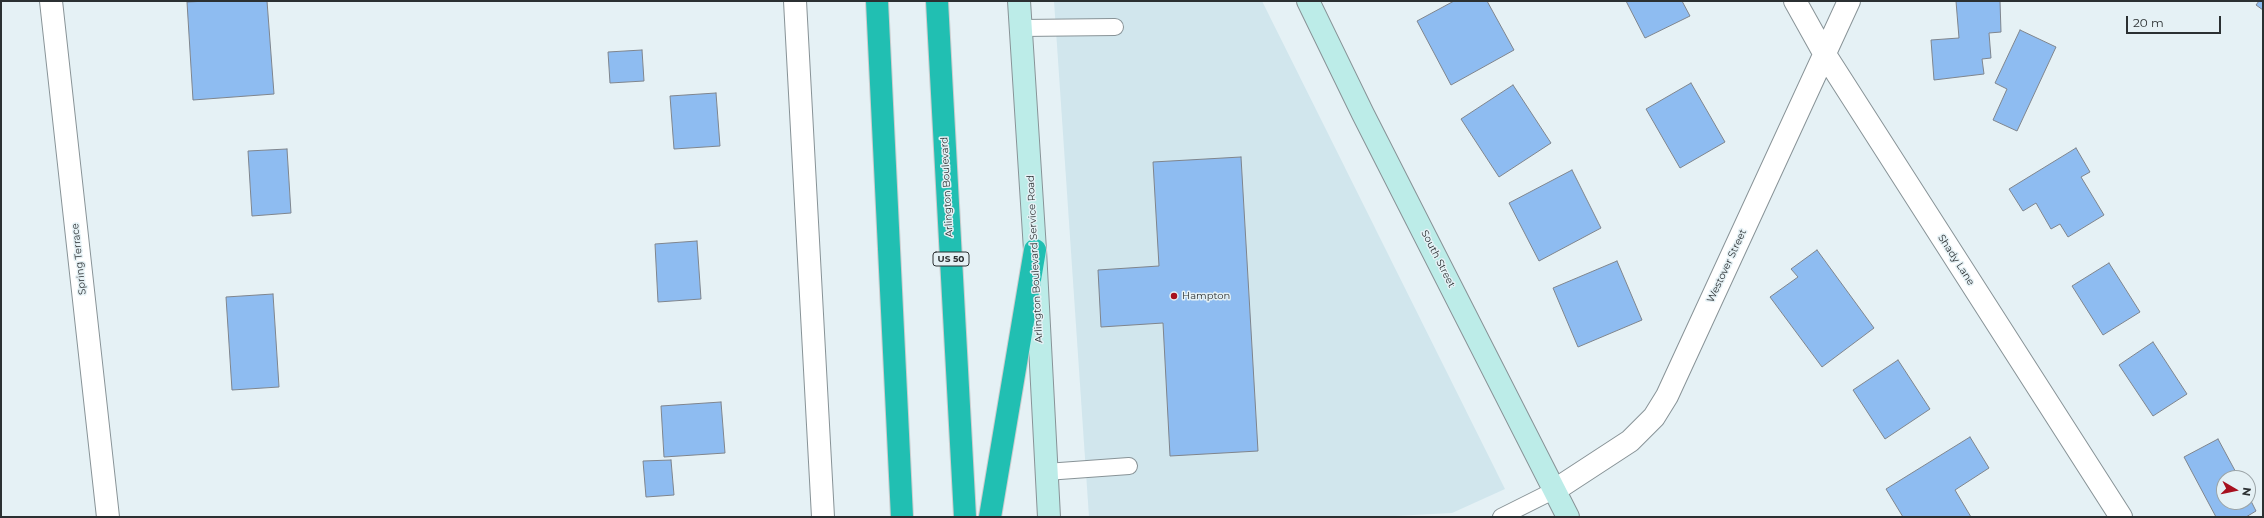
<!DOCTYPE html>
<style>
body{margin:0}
#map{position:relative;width:2264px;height:518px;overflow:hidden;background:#e5f1f5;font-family:Montserrat,sans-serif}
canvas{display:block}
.frame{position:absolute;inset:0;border:2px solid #2b3032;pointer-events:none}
.north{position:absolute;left:2216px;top:470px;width:40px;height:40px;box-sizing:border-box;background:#e5f1f5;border:1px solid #9ba4a7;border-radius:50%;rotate:99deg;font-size:11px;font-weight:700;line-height:16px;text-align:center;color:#2b3032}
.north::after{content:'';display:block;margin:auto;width:14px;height:18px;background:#a7101f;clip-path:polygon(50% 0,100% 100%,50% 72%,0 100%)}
.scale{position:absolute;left:2126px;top:16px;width:95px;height:18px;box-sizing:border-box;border:2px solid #2b3032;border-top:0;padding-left:5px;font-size:12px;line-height:14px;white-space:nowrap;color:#2b3032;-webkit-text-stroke:3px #e5f1f5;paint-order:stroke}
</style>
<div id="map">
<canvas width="2264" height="518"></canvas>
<div class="frame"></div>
<div class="north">N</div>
<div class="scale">20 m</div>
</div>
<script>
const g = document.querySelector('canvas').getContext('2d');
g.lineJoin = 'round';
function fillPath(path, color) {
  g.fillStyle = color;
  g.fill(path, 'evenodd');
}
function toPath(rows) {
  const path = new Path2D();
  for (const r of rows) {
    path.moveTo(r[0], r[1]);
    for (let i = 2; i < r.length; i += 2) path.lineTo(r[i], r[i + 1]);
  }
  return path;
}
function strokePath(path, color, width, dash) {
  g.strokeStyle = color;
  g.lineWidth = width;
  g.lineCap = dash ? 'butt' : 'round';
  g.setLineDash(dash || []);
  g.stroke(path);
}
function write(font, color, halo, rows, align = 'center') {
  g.font = font + ' Montserrat,sans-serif';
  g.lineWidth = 3;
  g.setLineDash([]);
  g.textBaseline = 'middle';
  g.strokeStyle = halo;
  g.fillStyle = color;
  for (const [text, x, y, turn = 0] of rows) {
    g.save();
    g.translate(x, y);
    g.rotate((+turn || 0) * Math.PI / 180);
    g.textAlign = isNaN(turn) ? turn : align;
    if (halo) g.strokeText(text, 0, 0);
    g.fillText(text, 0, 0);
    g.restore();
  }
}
fillPath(toPath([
 [1054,1,1262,1,1505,489,1452,513,1376,517,1089,517]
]), '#d1e6ed');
const building = toPath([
 [208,1,267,1,274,94,193,100,187,2,208,1],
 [1454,1,1487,1,1514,50,1451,85,1417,21,1454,1],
 [1626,1,1682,1,1690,16,1645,38,1626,1],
 [1956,1,2000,1,2001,32,1989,33,1991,58,1982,59,1984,74,1934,80,1931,40,1959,38,1956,1],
 [2259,1,2263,1,2263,10,2256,5,2259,1],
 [2020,30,2056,47,2017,131,1993,120,2007,89,1995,83,2020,30],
 [642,50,644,81,610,83,608,52,642,50],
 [1691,83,1725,142,1680,168,1646,109,1691,83],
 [1513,85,1551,143,1499,177,1461,119,1513,85],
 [716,93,720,146,674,149,670,96,716,93],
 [2076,148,2090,172,2081,177,2104,215,2068,237,2060,224,2051,229,2036,203,2023,211,2009,189,2076,148],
 [287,149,291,213,252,216,248,151,287,149],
 [1241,157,1258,451,1170,456,1163,323,1101,327,1098,270,1159,266,1153,162,1241,157],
 [1572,170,1601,228,1539,261,1509,203,1572,170],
 [697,241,701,299,658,302,655,244,697,241],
 [1817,250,1874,328,1822,367,1770,297,1798,277,1791,269,1817,250],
 [1617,261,1642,320,1578,347,1553,288,1617,261],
 [2109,263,2140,312,2103,335,2072,286,2109,263],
 [273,294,279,387,232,390,226,297,273,294],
 [2153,342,2187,394,2153,416,2119,365,2153,342],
 [1898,360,1930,409,1885,439,1853,390,1898,360],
 [721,402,725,453,664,457,661,406,721,402],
 [1970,437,1989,468,1955,490,1971,517,1903,517,1886,489,1970,437],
 [2218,439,2239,478,2224,478,2224,502,2248,502,2248,495,2256,511,2246,517,2216,517,2184,457,2218,439],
 [671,460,674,495,646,497,643,461,671,460]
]);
fillPath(building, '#8ebcf1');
strokePath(building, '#7f858d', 1);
const lane = toPath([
 [1021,28,1115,27],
 [1046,472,1129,466],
 [1501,517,1555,490]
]);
const street = toPath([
 [51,1,108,517],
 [795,1,823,517],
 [1795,1,1824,53,2121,517],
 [1555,490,1630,441,1654,417,1667,396,1849,1]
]);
const secondary = toPath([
 [1019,1,1035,250,1049,517],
 [1308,1,1363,114,1568,517]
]);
const highway = toPath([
 [877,1,902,517],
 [937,1,965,517],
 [990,517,1035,250]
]);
strokePath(lane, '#889397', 18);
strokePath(street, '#889397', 24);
strokePath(secondary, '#889397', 24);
strokePath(highway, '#cccdce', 24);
strokePath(lane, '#fff', 16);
strokePath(street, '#fff', 22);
strokePath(secondary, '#bcece8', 22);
strokePath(highway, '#21bfb2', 22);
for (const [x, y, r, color] of [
 [1174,296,4,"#a7101f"]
]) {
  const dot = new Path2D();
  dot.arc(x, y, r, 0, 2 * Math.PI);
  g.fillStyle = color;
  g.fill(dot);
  strokePath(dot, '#e5f1f5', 1.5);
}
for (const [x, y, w] of [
 [951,259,36]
]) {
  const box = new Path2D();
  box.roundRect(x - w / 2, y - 7, w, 14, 3);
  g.fillStyle = '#e5f1f5';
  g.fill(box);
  strokePath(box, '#2b3032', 1);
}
write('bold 9px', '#2b3032', null, [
 ["US 50",951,259]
]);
write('10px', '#2b3032', '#e5f1f5', [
 ["Arlington Boulevard",947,187,-93],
 ["Spring Terrace",79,259,-96],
 ["Arlington Boulevard Service Road",1035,259,-93],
 ["South Street",1438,259,63],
 ["Shady Lane",1956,260,57],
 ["Westover Street",1727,266,-65]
]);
write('10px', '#2b3032', '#e5f1f5', [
 ["Hampton",1182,296]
], 'left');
</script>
